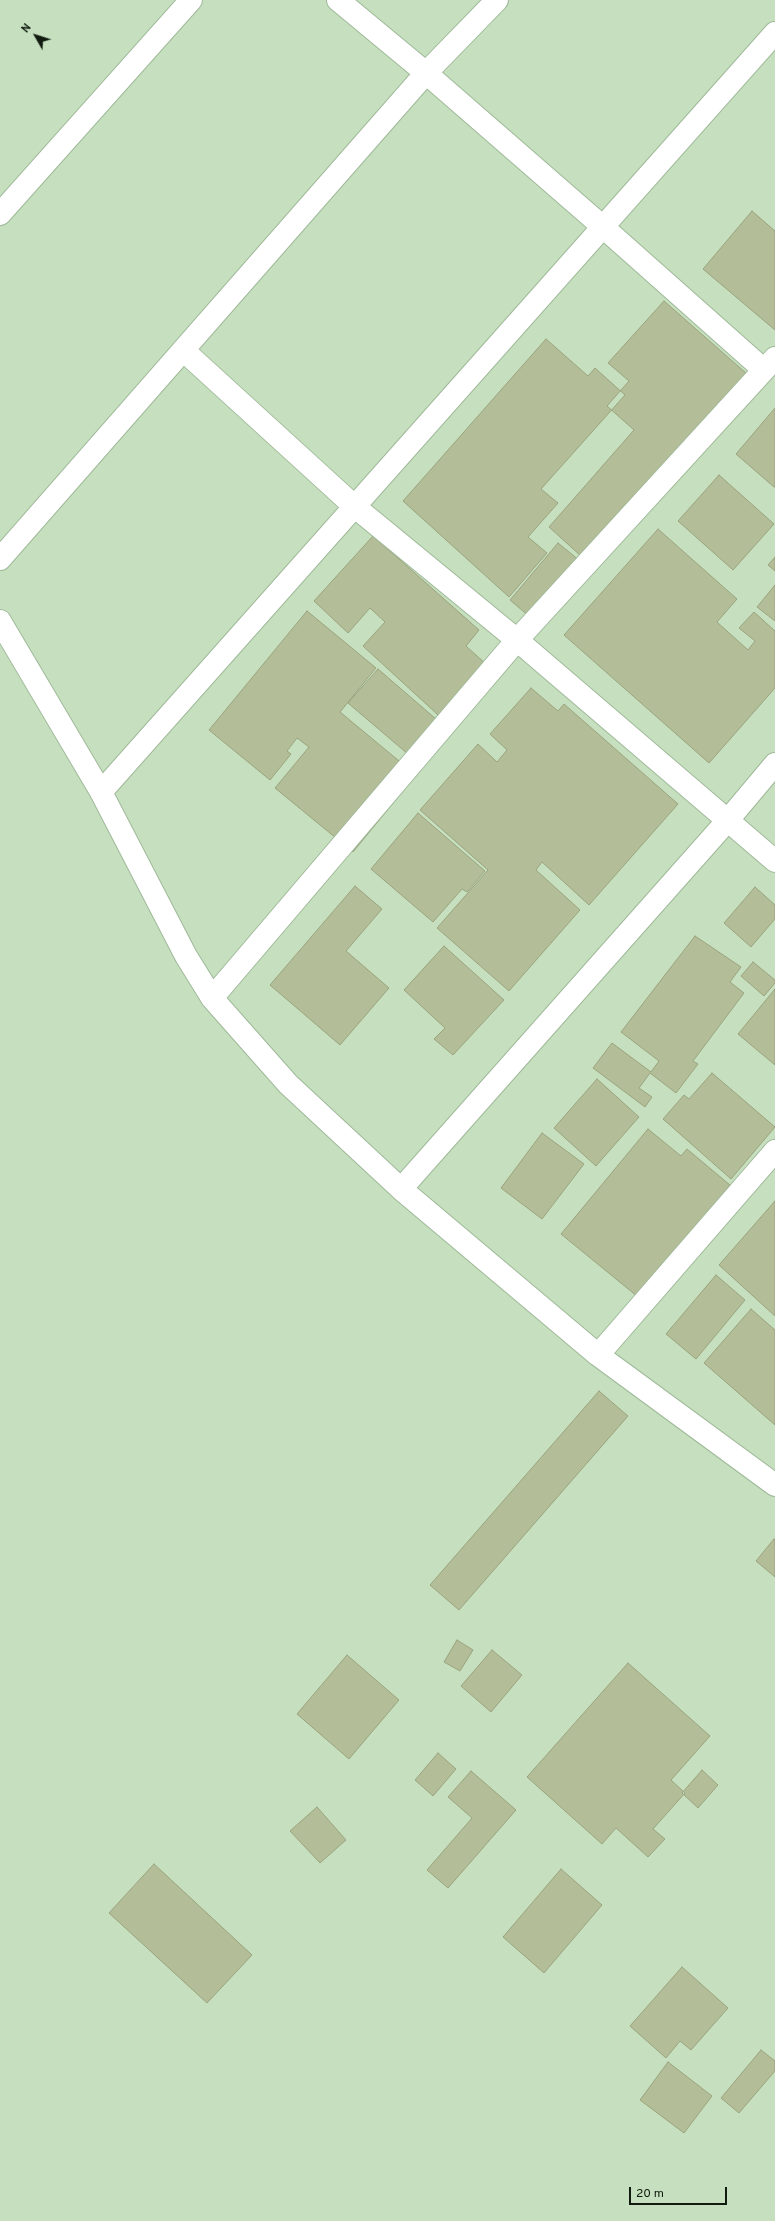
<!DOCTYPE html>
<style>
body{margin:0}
#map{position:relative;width:775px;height:2221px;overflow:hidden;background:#c6e0bf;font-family:Overpass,sans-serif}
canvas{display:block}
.north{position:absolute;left:16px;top:16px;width:40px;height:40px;-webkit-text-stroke:3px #c6e0bf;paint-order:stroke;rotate:309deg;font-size:11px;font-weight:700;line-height:16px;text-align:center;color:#101a0e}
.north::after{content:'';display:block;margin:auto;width:14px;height:18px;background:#101a0e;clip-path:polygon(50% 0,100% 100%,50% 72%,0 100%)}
.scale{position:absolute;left:629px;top:2187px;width:98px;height:18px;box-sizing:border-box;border:2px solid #101a0e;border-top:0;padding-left:5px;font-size:12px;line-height:14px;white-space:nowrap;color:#101a0e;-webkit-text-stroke:3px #c6e0bf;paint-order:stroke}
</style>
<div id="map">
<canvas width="775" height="2221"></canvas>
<div class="north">N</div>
<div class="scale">20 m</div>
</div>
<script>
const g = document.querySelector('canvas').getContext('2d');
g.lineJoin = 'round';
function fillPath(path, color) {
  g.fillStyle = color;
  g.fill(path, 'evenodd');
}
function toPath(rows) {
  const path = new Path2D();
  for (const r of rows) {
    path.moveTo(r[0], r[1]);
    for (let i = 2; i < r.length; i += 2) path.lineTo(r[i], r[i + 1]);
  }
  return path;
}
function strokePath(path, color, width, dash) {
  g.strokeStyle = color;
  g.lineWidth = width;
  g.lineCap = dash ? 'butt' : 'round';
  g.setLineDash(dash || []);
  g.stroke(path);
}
const building = toPath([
 [752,211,775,231,775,330,703,269,752,211],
 [664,301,755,381,592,566,549,527,634,430,607,406,629,381,608,363,664,301],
 [546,339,588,376,595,368,625,395,541,489,558,503,528,537,547,553,509,597,403,501,546,339],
 [775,408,775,487,774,487,736,454,775,408],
 [719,475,774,524,733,570,678,521,719,475],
 [658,529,737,599,717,622,748,650,755,641,739,628,754,612,775,631,775,688,709,763,564,635,658,529],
 [373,536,479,630,466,646,497,674,450,726,363,646,385,622,370,608,348,633,314,601,373,536],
 [558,543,585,565,537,623,510,600,558,543],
 [775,557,775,571,768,565,775,557],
 [775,585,775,621,757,607,775,585],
 [307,611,376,668,340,712,416,775,353,852,275,788,309,747,297,738,287,751,291,754,270,780,209,730,307,611],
 [378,669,451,732,422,766,348,703,378,669],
 [531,688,558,711,564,704,678,804,589,905,542,862,536,870,580,910,509,991,437,928,488,870,420,810,478,744,497,762,507,750,490,734,531,688],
 [418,813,485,871,467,892,462,889,433,922,371,869,418,813],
 [355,886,382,909,346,951,389,988,340,1045,270,985,355,886],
 [755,887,775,905,775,919,751,947,724,923,755,887],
 [695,936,741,967,730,982,744,993,693,1061,698,1064,676,1093,650,1073,639,1088,652,1097,645,1107,593,1068,612,1043,651,1072,659,1061,621,1032,695,936],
 [444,946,504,1000,453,1055,434,1039,445,1028,404,990,444,946],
 [753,962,775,980,775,983,764,996,741,976,753,962],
 [775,989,775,1065,738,1034,775,989],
 [712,1073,775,1127,731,1179,663,1119,684,1095,689,1099,712,1073],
 [597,1079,639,1117,596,1166,554,1128,597,1079],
 [648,1129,681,1156,687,1149,730,1185,638,1297,561,1234,648,1129],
 [542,1133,584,1164,542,1219,501,1188,542,1133],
 [775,1201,775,1316,719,1265,775,1201],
 [716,1275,745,1300,696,1359,666,1334,716,1275],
 [751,1309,775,1330,775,1425,704,1363,751,1309],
 [599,1391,628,1416,459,1610,430,1585,599,1391],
 [774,1539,775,1540,775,1577,756,1561,774,1539],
 [457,1640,473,1650,460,1671,444,1662,457,1640],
 [492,1650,522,1675,491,1712,461,1686,492,1650],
 [347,1655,399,1700,349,1759,297,1714,347,1655],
 [628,1663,710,1736,671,1780,685,1793,653,1829,665,1839,648,1857,616,1828,602,1844,527,1777,628,1663],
 [438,1753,456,1769,433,1796,415,1780,438,1753],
 [702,1770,718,1785,698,1808,682,1793,702,1770],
 [471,1771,516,1810,448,1888,427,1870,472,1818,448,1797,471,1771],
 [317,1807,346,1840,320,1863,290,1831,317,1807],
 [154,1864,252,1955,207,2003,109,1913,154,1864],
 [561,1869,602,1905,544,1973,503,1937,561,1869],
 [682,1967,728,2008,691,2050,680,2041,666,2058,630,2026,682,1967],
 [761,2050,775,2061,775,2071,739,2113,721,2098,761,2050],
 [668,2062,712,2096,684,2133,640,2100,668,2062]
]);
fillPath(building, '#b3bd97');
strokePath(building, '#9aa37e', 1);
const street = toPath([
 [338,0,426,73,603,227,764,370],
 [0,214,191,0],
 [183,350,354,506,517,640,775,861],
 [0,559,426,73,497,0],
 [0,621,101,792,186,956,212,998,288,1084,401,1189,598,1355,775,1485],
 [101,792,775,33],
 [212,998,517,640,775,358],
 [401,1189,728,820,775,764],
 [598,1355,775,1151]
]);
strokePath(street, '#9fb999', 24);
strokePath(street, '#fff', 22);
</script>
